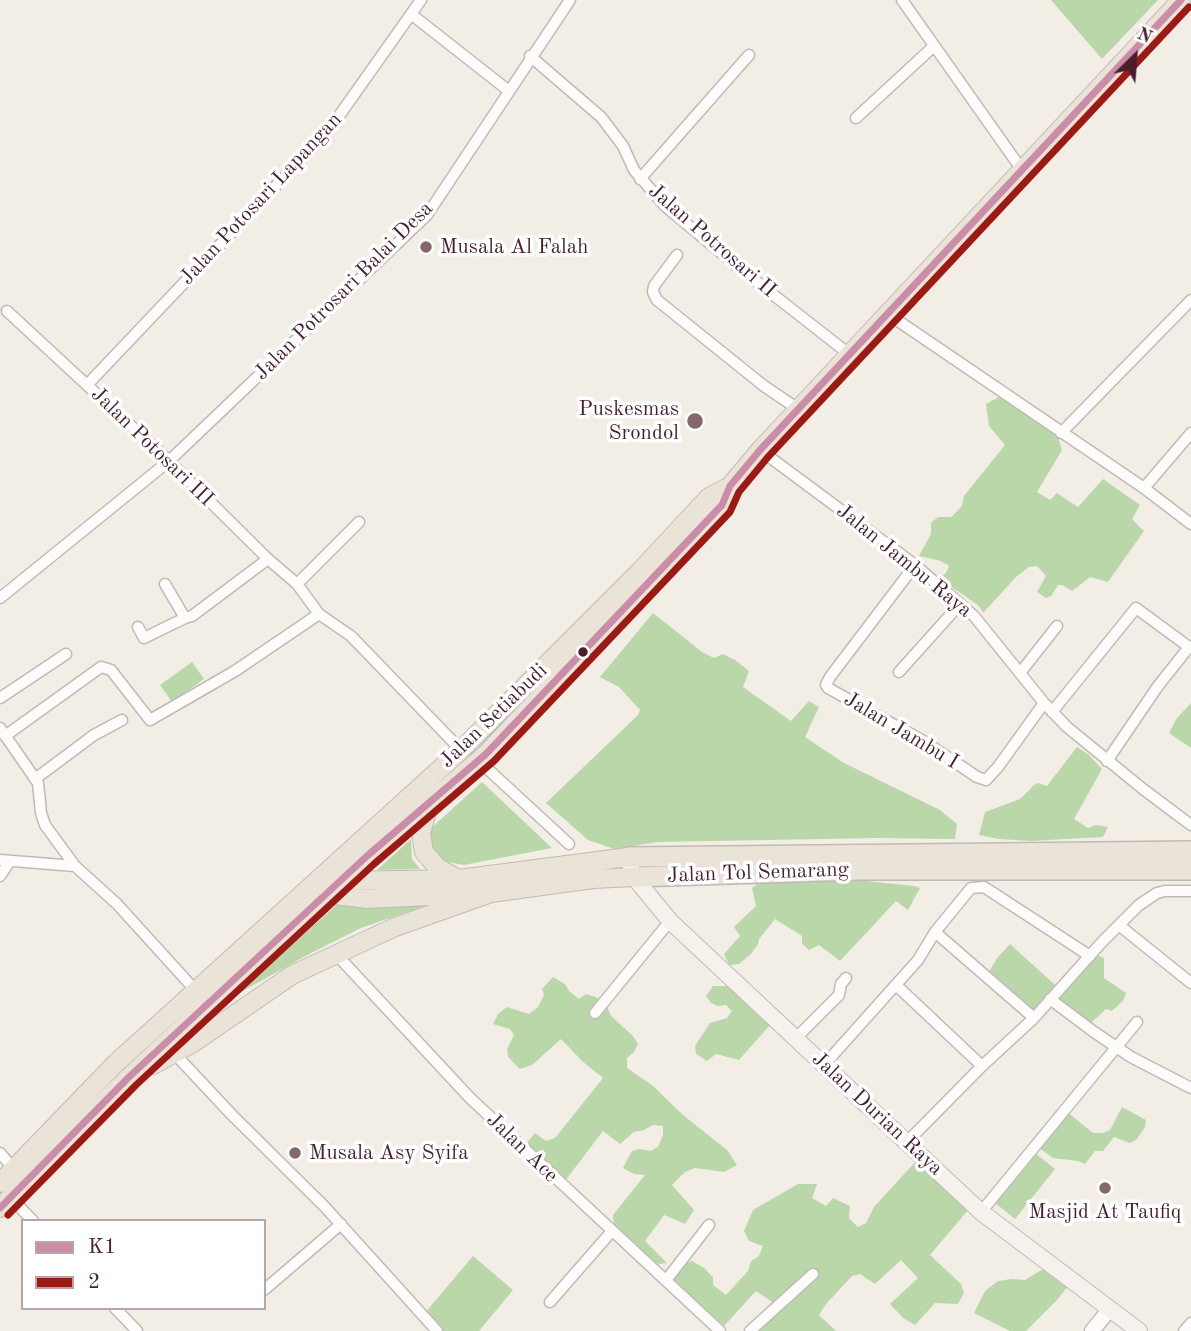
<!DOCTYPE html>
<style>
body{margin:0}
#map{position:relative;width:1191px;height:1331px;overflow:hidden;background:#f2eee6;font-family:"Old Standard TT",serif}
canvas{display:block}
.legend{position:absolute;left:21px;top:1219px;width:245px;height:91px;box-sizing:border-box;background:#fff;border:2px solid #b7a5aa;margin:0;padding:9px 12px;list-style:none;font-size:21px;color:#4a1f2b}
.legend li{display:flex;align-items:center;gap:14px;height:35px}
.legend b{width:35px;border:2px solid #b7a5aa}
.north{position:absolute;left:1100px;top:21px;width:70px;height:70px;-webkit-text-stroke:5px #fff;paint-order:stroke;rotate:25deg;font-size:19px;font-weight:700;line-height:28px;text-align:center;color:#4a1f2b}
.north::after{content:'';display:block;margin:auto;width:24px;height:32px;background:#4a1f2b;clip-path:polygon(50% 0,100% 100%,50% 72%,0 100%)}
</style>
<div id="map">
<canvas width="1191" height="1331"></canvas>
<ul class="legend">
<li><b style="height:9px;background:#cb8ca7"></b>K1</li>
<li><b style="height:9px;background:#9c1a13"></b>2</li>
</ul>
<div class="north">N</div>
</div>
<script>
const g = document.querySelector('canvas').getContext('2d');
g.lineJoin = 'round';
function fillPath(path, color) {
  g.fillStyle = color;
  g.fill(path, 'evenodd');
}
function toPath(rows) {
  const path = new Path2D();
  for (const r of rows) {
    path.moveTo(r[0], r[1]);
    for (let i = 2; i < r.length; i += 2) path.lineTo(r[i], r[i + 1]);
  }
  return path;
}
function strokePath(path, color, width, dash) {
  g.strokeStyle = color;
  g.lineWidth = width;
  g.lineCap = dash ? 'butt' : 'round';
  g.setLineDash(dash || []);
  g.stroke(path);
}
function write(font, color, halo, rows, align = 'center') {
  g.font = font + ' "Old Standard TT",serif';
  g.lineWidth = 7;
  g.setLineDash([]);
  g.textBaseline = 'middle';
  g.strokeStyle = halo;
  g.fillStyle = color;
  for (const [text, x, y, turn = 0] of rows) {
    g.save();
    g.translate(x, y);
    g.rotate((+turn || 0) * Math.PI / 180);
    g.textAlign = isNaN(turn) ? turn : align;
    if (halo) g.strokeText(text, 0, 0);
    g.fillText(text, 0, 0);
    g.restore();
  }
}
fillPath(toPath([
 [1051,0,1158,0,1102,59],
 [1006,393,1055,429,1062,450,1037,492,1050,500,1057,493,1078,507,1103,479,1140,505,1132,519,1144,531,1108,582,1090,577,1072,591,1062,585,1058,585,1051,596,1046,598,1037,592,1046,576,1037,566,1029,567,1016,577,983,613,979,606,939,578,946,573,949,566,941,561,919,556,931,534,931,523,938,517,951,517,962,506,964,496,1005,445,989,426,986,404],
 [653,613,702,652,714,658,723,654,735,660,749,671,743,687,791,721,809,701,819,707,805,737,844,763,940,810,957,824,955,839,877,838,658,842,614,849,588,840,546,803,638,715,640,710,619,687,600,677],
 [192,662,204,679,172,702,160,685],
 [1191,703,1191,748,1169,733,1177,718],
 [1077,747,1089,755,1102,769,1074,819,1088,828,1096,825,1108,827,1103,837,1030,841,999,839,979,835,985,812,1020,799,1034,785,1038,783,1047,786],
 [482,782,552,848,464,865,448,862,437,856,431,844,430,829],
 [411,839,412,859,420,869,377,870],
 [838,878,914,886,920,888,908,910,896,901,840,961,819,945,809,950,802,944,802,936,775,919,759,939,758,944,751,954,739,964,729,965,724,954,740,936,734,927,756,906,752,888,764,879],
 [340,902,436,902,361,928,311,953,234,996],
 [1010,944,1055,985,1032,1011,987,975,998,957],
 [1097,955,1104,958,1104,978,1126,993,1123,1001,1112,1011,1106,1009,1091,1023,1066,1006,1057,996],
 [553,977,565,984,569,991,579,999,586,994,596,997,607,1006,611,1016,633,1036,638,1044,634,1052,627,1058,627,1068,652,1085,683,1115,727,1150,737,1165,724,1172,695,1168,685,1172,672,1185,694,1210,685,1224,664,1215,645,1241,667,1263,659,1264,648,1258,614,1226,613,1215,645,1175,634,1174,623,1168,627,1160,632,1151,639,1149,651,1151,658,1147,663,1135,663,1126,653,1125,644,1130,634,1132,620,1144,603,1131,565,1181,525,1145,535,1133,546,1141,555,1138,603,1078,582,1061,561,1039,532,1065,520,1069,508,1057,507,1049,514,1035,510,1029,493,1024,498,1014,507,1007,529,1014,538,1007,544,995,542,989],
 [713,986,728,986,770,1025,739,1060,716,1054,707,1061,696,1054,695,1046,710,1023,727,1018,732,1011,726,1005,718,1006,711,1003,706,996],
 [1122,1107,1146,1120,1145,1127,1137,1139,1130,1143,1114,1137,1103,1151,1095,1151,1085,1164,1078,1161,1053,1158,1039,1148,1067,1112,1093,1133,1103,1133,1110,1130],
 [1035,1153,1055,1169,1015,1219,995,1203],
 [917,1160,969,1209,930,1255,961,1284,964,1293,958,1304,935,1303,915,1325,903,1318,890,1304,918,1278,901,1260,875,1284,860,1274,852,1276,826,1304,819,1315,836,1331,750,1331,749,1329,772,1302,756,1291,724,1326,675,1282,675,1274,684,1264,692,1261,704,1268,713,1277,713,1285,726,1295,748,1271,751,1261,759,1256,763,1246,749,1241,744,1231,753,1210,798,1184,817,1184,812,1198,826,1206,833,1198,850,1206,849,1218,858,1227,866,1223,874,1207],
 [473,1256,513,1290,479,1331,444,1331,424,1314],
 [1043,1269,1053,1273,1068,1286,1057,1300,1026,1331,1010,1331,974,1313,985,1291,998,1281,1012,1279,1025,1280]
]), '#bad7a9');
const minor = toPath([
 [902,0,1022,170],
 [411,14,509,91],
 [530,56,601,117,623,146,634,170,665,206,743,271,849,354],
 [856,118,934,46],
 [640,179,749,55],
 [677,255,654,286,653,292,657,300,764,386,798,409],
 [7,311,169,461,268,559,297,584,319,614,351,636,461,750],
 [888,314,1144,488,1191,524],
 [87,385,329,130,421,0],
 [1061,433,1191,300],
 [760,450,915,565,974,616,1044,703,1067,727,1143,789,1191,825],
 [1144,488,1191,433],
 [915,565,830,677,826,685,828,688,925,742,977,777,986,780,998,767,1044,703],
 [165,584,185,618,192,616,268,559],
 [297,584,359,522],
 [0,598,169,461,427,215,570,0],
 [138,627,144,638,185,618],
 [899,672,960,604],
 [1020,673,1057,626],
 [0,698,66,654],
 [1052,712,1136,608,1189,647,1158,686,1107,761],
 [0,728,38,783,41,813,45,825,75,866,117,904,196,991],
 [5,736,101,667,111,670,150,720,235,671,319,614],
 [479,761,569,844],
 [35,779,94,735,122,720],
 [0,860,75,866],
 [0,876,10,861],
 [1120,926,1191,983],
 [935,932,1034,1018],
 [336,954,470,1098,720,1331],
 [896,985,982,1066],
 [1050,999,1094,1032,1131,1057,1191,1088],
 [595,1013,670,921],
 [795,1039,839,995,841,984,846,978],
 [174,1053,232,1115,324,1206,437,1331],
 [825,1064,918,960,935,932,971,888,984,887,1090,956],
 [907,1142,982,1066,1034,1018,1102,942,1139,905,1157,893,1165,891,1191,891],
 [0,1153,14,1169],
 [10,1197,33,1221],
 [981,1212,1137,1022],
 [667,1279,709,1225],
 [264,1290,341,1224],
 [550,1302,612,1231],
 [115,1308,137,1331],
 [750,1331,813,1274],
 [1184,1331,1191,1323]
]);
const tertiary = toPath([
 [1092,1331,1109,1310]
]);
const secondary = toPath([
 [631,868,634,877,670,921,981,1212,1139,1331]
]);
const trunk = toPath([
 [430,801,421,833,424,852,437,867,456,878],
 [335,881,459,879,628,857],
 [318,893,367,899,491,893,593,879,634,877],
 [153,1065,193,1043,292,975,395,927,491,893],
 [0,1183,115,1064,461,750,640,571,709,497,730,486],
 [0,1208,63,1142,129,1077,367,856,486,754,722,505,730,486,760,450,1181,0]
]);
const motorway = toPath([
 [628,857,1191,851],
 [634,877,860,870,1191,870]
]);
strokePath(minor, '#c0bab6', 13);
strokePath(tertiary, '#c0bab6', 17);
strokePath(secondary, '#c0bab6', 18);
strokePath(trunk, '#c0bab6', 20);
strokePath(motorway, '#c0bab6', 22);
strokePath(minor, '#fdfcfb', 10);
strokePath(tertiary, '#fdfcfb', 14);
strokePath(secondary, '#f5f2ed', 16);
strokePath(trunk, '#e9e3d8', 18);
strokePath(motorway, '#e9e3d8', 19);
strokePath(toPath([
 [0,1208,129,1077,367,856,486,754,722,505,730,486,760,450,1181,0]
]), '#cb8ca7', 7);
strokePath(toPath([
 [8,1215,136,1085,374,864,494,761,730,512,739,492,768,457,1189,7]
]), '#9c1a13', 7);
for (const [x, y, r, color] of [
 [426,247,7,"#85676c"],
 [695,421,9,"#85676c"],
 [583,652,6,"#4a1f2b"],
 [295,1153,7,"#85676c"],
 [1105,1188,7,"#85676c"]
]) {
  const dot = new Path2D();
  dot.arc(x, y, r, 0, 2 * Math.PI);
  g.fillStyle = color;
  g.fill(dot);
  strokePath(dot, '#fff', 2.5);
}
write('21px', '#4a1f2b', '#fff', [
 ["Jalan Potosari Lapangan",261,199,-47],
 ["Jalan Potrosari II",712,241,41],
 ["Jalan Potrosari Balai Desa",344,291,-45],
 ["Jalan Potosari III",152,447,44],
 ["Jalan Jambu Raya",904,561,39],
 ["Jalan Setiabudi",494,716,-44],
 ["Jalan Jambu I",901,731,31],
 ["Jalan Tol Semarang",758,873,-2],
 ["Jalan Durian Raya",877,1114,43],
 ["Jalan Ace",522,1148,44]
]);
write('21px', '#4a1f2b', '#fff', [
 ["Musala Al Falah",440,247],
 ["Puskesmas",679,409,"right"],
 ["Srondol",679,433,"right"],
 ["Musala Asy Syifa",309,1153],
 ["Masjid At Taufiq",1105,1212,"center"]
], 'left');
</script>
